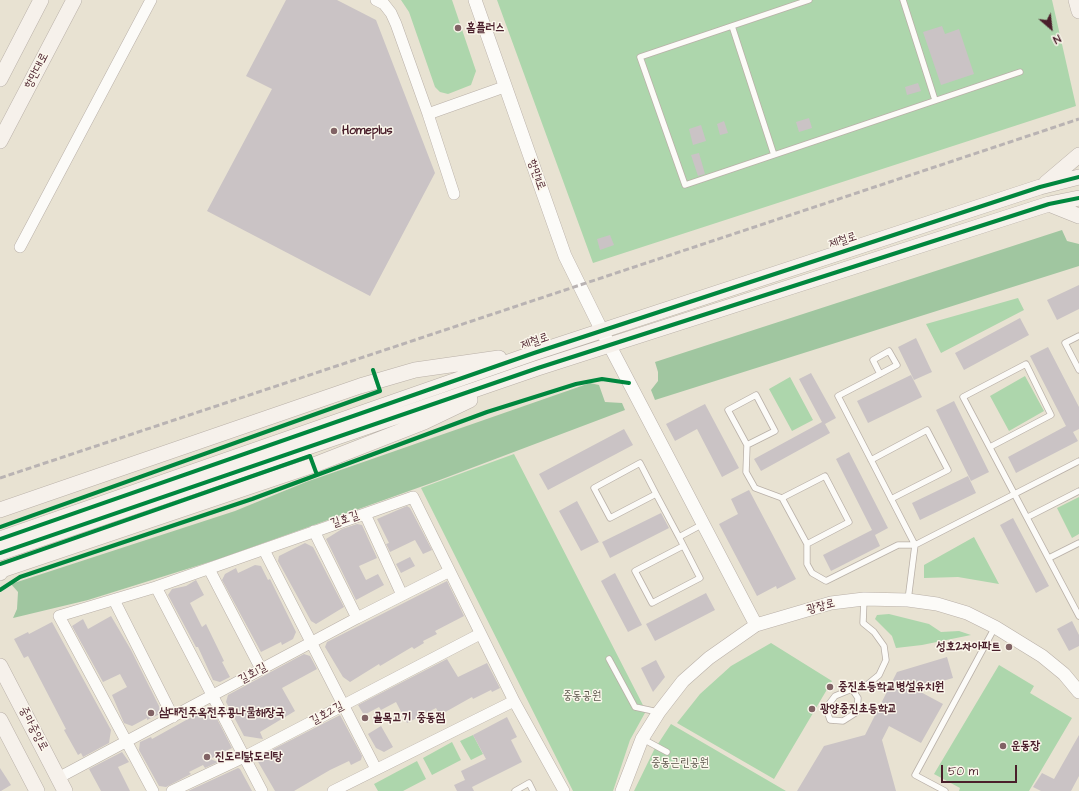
<!DOCTYPE html>
<meta charset="utf-8">
<style>
body{margin:0}
#map{position:relative;width:1079px;height:791px;overflow:hidden;background:#e8e2d2;font-family:"Architects Daughter",sans-serif}
canvas{display:block}
.north{position:absolute;left:1031px;top:8px;width:40px;height:40px;-webkit-text-stroke:3px #fbf7ec;paint-order:stroke;rotate:152deg;font-size:11px;font-weight:700;line-height:16px;text-align:center;color:#4a1f2b}
.north::after{content:'';display:block;margin:auto;width:14px;height:18px;background:#4a1f2b;clip-path:polygon(50% 0,100% 100%,50% 72%,0 100%)}
.scale{position:absolute;left:941px;top:765px;width:76px;height:18px;box-sizing:border-box;border:2px solid #4a1f2b;border-top:0;padding-left:5px;font-size:12px;line-height:14px;white-space:nowrap;color:#4a1f2b;-webkit-text-stroke:3px #fbf7ec;paint-order:stroke}
</style>
<div id="map">
<canvas width="1079" height="791"></canvas>
<div class="north">N</div>
<div class="scale">50 m</div>
</div>
<script>
const g = document.querySelector('canvas').getContext('2d');
g.lineJoin = 'round';
function fillPath(path, color) {
  g.fillStyle = color;
  g.fill(path, 'evenodd');
}
function toPath(rows) {
  const path = new Path2D();
  for (const r of rows) {
    path.moveTo(r[0], r[1]);
    for (let i = 2; i < r.length; i += 2) path.lineTo(r[i], r[i + 1]);
  }
  return path;
}
function strokePath(path, color, width, dash) {
  g.strokeStyle = color;
  g.lineWidth = width;
  g.lineCap = dash ? 'butt' : 'round';
  g.setLineDash(dash || []);
  g.stroke(path);
}
function write(font, color, halo, rows, align = 'center') {
  g.font = font + ' "Architects Daughter","Poor Story",sans-serif';
  g.lineWidth = 3;
  g.setLineDash([]);
  g.textBaseline = 'middle';
  g.strokeStyle = halo;
  g.fillStyle = color;
  for (const [text, x, y, turn = 0] of rows) {
    g.save();
    g.translate(x, y);
    g.rotate((+turn || 0) * Math.PI / 180);
    g.textAlign = isNaN(turn) ? turn : align;
    if (halo) g.strokeText(text, 0, 0);
    g.fillText(text, 0, 0);
    g.restore();
  }
}
fillPath(toPath([
 [401,0,452,0,476,71,471,85,448,94,440,92,435,87,409,12],
 [497,0,1052,0,1076,106,593,263],
 [1018,298,1024,310,941,353,926,324],
 [1025,376,1044,411,1009,431,990,396],
 [790,377,813,420,792,431,769,389],
 [514,454,646,711,630,740,613,791,573,791,421,488],
 [1079,497,1079,534,1072,538,1057,508],
 [974,537,999,584,958,577,924,578,924,565],
 [889,614,929,624,941,632,959,631,971,635,922,645,896,648,892,636,875,619,877,615],
 [771,643,832,681,774,779,677,723,700,694,731,666],
 [999,665,1034,686,1030,693,1072,718,1029,791,959,791,960,788,934,774],
 [671,724,786,791,634,791,654,750],
 [473,735,483,754,471,760,460,741],
 [452,742,461,760,432,775,423,758],
 [417,761,426,779,403,791,378,791,374,784]
]), '#add6ac');
fillPath(toPath([
 [1062,230,1067,241,1079,244,1079,266,655,400,651,390,658,381,658,372,655,362],
 [590,383,599,385,605,402,622,403,625,410,437,481,219,559,88,600,13,618,17,609,18,592,11,584,235,511,306,482]
]), '#a0c6a0');
fillPath(toPath([
 [286,0,337,0,376,20,435,173,370,296,207,211,272,89,246,76],
 [942,26,945,34,959,29,974,74,941,85,923,32],
 [918,83,921,91,907,95,905,87],
 [809,118,812,128,799,132,796,122],
 [724,121,728,133,720,135,717,124],
 [701,125,706,141,693,145,689,129],
 [699,153,705,174,698,176,691,155],
 [610,235,614,245,600,250,597,239],
 [1079,285,1079,309,1057,320,1047,300],
 [1020,318,1029,335,964,370,955,353],
 [916,338,932,372,914,380,898,347],
 [1048,347,1079,407,1079,429,1073,432,1078,441,1016,473,1008,457,1066,426,1030,356],
 [811,373,836,418,825,424,830,433,761,471,754,459,822,422,799,379],
 [911,375,922,397,868,423,857,401],
 [954,401,989,472,971,481,936,410],
 [705,404,739,468,722,477,697,429,675,441,666,424],
 [624,429,633,445,548,490,539,474],
 [849,452,888,528,875,535,880,546,831,571,823,555,872,530,836,459],
 [968,476,976,493,920,520,912,503],
 [749,490,796,579,777,589,776,586,757,596,719,524,738,514,731,499],
 [577,501,599,542,581,551,559,511],
 [407,506,410,508,432,550,423,554,415,540,390,552,386,544,389,543,377,519],
 [661,513,669,528,610,558,602,542],
 [1013,518,1049,586,1036,593,1000,525],
 [357,524,362,525,377,558,359,566,366,580,378,574,384,585,356,600,326,539,342,529],
 [305,543,313,547,344,607,316,624,311,621,278,561,279,556],
 [410,557,415,566,401,573,396,564],
 [255,565,261,566,268,580,270,579,296,632,293,639,282,645,281,642,261,652,222,580,225,574,236,568,238,573],
 [615,573,642,625,628,632,601,581],
 [196,580,204,595,190,603,202,627,206,624,224,661,222,662,230,677,220,682,213,680,198,647,196,647,168,595,172,589,186,586],
 [447,581,464,616,435,631,437,634,423,641,424,643,414,649,412,647,380,666,379,664,350,682,343,677,325,647,327,642],
 [706,593,715,610,655,641,646,624],
 [111,616,131,650,161,710,160,714,147,720,147,718,132,726,124,723,112,695,127,687,120,674,103,682,72,626,83,619,88,629],
 [1072,621,1079,635,1079,646,1069,651,1057,629],
 [52,622,111,730,109,743,83,757,81,753,78,755,64,730,66,729,28,656,24,658,14,639,28,632,29,634],
 [304,654,310,656,317,669,282,688,295,711,260,732,263,739,244,736,226,702,228,695],
 [947,657,953,678,915,689,943,704,921,743,889,726,882,740,896,791,797,791,824,746,865,735,897,672],
 [447,659,458,677,487,663,500,688,492,692,491,690,473,699,472,697,440,715,436,708,407,723,396,702,381,710,379,707,364,715,358,705],
 [656,660,665,677,653,692,641,668],
 [206,709,213,711,232,748,210,759,218,762,205,768,203,765,189,772,191,774,166,787,159,786,139,750,140,742,151,737,152,739],
 [340,715,362,756,361,760,351,765,349,761,330,770,294,791,275,791,257,760,258,757],
 [507,717,517,737,511,740,522,762,472,787,474,791,457,791,454,785,465,780,461,771,486,759,473,735],
 [381,726,393,747,384,752,376,748,368,734],
 [1079,735,1079,776,1071,791,1041,791,1033,787,1042,773,1054,779],
 [122,752,129,762,118,767,130,791,101,791,89,769],
 [0,768,11,785,1,791,0,791],
 [238,768,240,769,252,791,188,791]
]), '#cac3c5');
const service = toPath([
 [809,0,640,57,685,185,1020,72],
 [903,0,935,100],
 [732,26,774,155],
 [1079,336,1065,343,1079,370],
 [880,374,873,360,889,351,897,365,880,374,838,396,915,545,908,600],
 [747,445,775,431,756,395,728,410,747,445,746,472,755,488,782,498],
 [990,447,1051,415,1026,364,963,397,1079,616],
 [871,460,927,430,948,470,891,499],
 [656,494,610,518,594,488,640,463,656,494,679,537],
 [1028,517,1079,491],
 [807,544,849,522,825,476,782,498,807,544,807,564,812,573,826,581,898,545,915,545,1079,461],
 [683,546,635,571,652,603,700,578,679,537,703,524],
 [1049,558,1079,543],
 [609,659,635,707,658,712],
 [852,689,858,698,857,712,843,721,830,720,826,708,835,696,852,689,868,684,879,675,886,660,884,646,874,632,863,623,864,599],
 [643,739,667,752],
 [515,791,529,783,533,791],
 [945,791,915,775,995,627]
]);
const minor = toPath([
 [376,0,384,4,391,13,396,24,428,114,454,194],
 [428,114,504,87],
 [20,247,151,0],
 [365,514,402,595],
 [314,531,357,618],
 [264,550,376,769],
 [209,569,261,669],
 [156,587,262,791],
 [114,600,173,717],
 [514,701,564,791],
 [58,778,357,618,448,572],
 [153,791,59,616,156,587,413,497,514,701,333,791],
 [172,791,244,757,480,634]
]);
const tertiary = toPath([
 [475,0,565,256,602,331,756,625],
 [622,791,642,739,659,712,683,681,709,658,756,625,831,603,864,599,908,600,937,604,967,613,995,627,1042,656,1064,674,1079,692]
]);
const secondary = toPath([
 [1076,0,1079,11],
 [0,79,41,0],
 [0,141,74,0],
 [1046,183,1079,155],
 [1049,204,1079,216],
 [0,510,360,386,415,370,499,358],
 [0,539,534,353,1040,187,1079,177],
 [0,553,538,368,1049,204,1079,198],
 [0,573,2,570,314,465,424,422,470,400],
 [0,666,65,791],
 [0,720,37,791]
]);
strokePath(service, '#b9b0a8', 7);
strokePath(minor, '#b9b0a8', 12);
strokePath(tertiary, '#b9b0a8', 14);
strokePath(secondary, '#b9b0a8', 16);
strokePath(service, '#fcfbf8', 5.5);
strokePath(minor, '#fcfbf8', 11);
strokePath(tertiary, '#fcfbf8', 13);
strokePath(secondary, '#f6f1eb', 15);
strokePath(toPath([
 [0,478,1079,119]
]), '#b9b3b3', 3, [6, 3]);
strokePath(toPath([
 [0,527,380,391,373,370],
 [0,539,534,353,1040,187,1079,177],
 [0,553,538,368,1049,204,1079,198],
 [0,564,310,456,317,475],
 [0,590,20,577,252,499,487,412,576,384,602,379,629,383]
]), '#00873e', 4);
for (const [x, y, r, color] of [
 [458,28,4,"#816365"],
 [334,131,4,"#816365"],
 [1009,647,4,"#816365"],
 [830,687,4,"#816365"],
 [812,709,4,"#816365"],
 [151,713,4,"#816365"],
 [365,718,4,"#816365"],
 [1003,746,4,"#816365"],
 [207,757,4,"#816365"]
]) {
  const dot = new Path2D();
  dot.arc(x, y, r, 0, 2 * Math.PI);
  g.fillStyle = color;
  g.fill(dot);
  strokePath(dot, '#fbf7ec', 1.5);
}
write('bold 12px', '#4a1f2b', '#fbf7ec', [
 ["홈플러스",466,28],
 ["Homeplus",342,131],
 ["성호2차아파트",1001,647,"right"],
 ["중진초등학교병설유치원",838,687],
 ["광양중진초등학교",820,709],
 ["삼대전주옥전주콩나물해장국",159,713],
 ["골목고기 중동점",373,718],
 ["운동장",1011,746],
 ["진도리닭도리탕",215,757]
], 'left');
write('12px', '#4a1f2b', '#fbf7ec', [
 ["항만대로",37,71,-63],
 ["항만11로",536,175,70],
 ["제철로",843,241,-18],
 ["제철로",535,342,-19],
 ["길호길",345,520,-19],
 ["광장로",821,607,-14],
 ["길호1길",253,674,-28],
 ["길호2길",327,714,-28],
 ["중마중앙로",33,729,62]
]);
write('12px', '#595348', '#fbf7ec', [
 ["중동공원",582,696],
 ["중동근린공원",680,763]
]);
</script>
